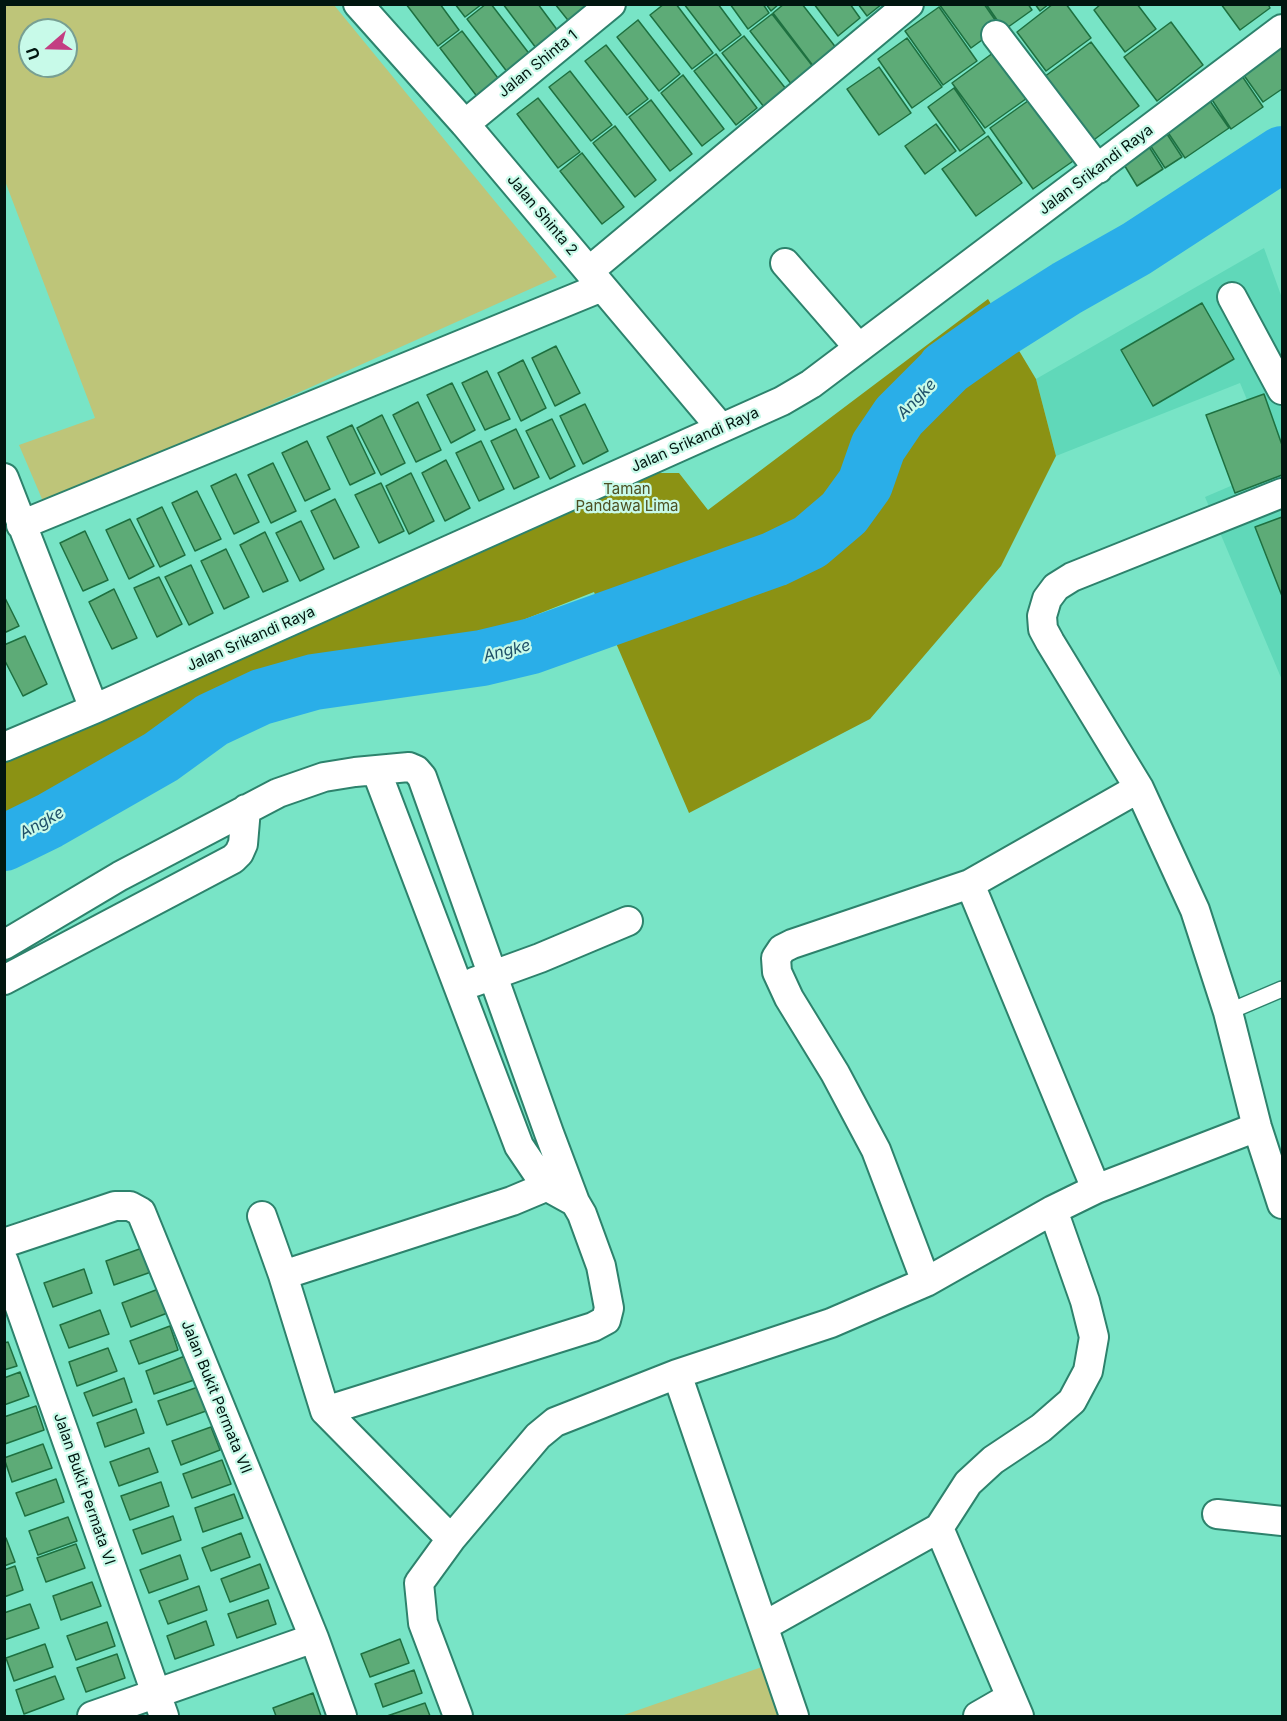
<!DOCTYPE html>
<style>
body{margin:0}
#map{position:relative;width:1287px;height:1721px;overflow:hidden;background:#78e4c6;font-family:Inter,sans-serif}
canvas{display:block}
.frame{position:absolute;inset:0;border:6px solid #011610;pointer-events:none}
.north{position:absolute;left:18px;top:18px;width:60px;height:60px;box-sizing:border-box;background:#c8fae9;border:2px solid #789f92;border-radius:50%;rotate:250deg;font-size:16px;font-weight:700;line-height:24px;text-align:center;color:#011610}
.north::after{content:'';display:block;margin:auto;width:21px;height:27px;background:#c33e82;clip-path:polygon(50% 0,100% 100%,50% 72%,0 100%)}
</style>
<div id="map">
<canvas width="1287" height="1721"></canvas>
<div class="frame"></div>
<div class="north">U</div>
</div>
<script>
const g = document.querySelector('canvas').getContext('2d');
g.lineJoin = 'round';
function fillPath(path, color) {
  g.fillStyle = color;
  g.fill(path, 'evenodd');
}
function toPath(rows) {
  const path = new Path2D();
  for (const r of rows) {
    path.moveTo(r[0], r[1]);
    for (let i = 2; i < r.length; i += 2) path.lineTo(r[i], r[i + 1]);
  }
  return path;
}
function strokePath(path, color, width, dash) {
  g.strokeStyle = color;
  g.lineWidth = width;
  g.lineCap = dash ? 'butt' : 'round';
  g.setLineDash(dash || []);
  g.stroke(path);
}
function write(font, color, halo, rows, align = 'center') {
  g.font = font + ' Inter,sans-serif';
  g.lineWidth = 4.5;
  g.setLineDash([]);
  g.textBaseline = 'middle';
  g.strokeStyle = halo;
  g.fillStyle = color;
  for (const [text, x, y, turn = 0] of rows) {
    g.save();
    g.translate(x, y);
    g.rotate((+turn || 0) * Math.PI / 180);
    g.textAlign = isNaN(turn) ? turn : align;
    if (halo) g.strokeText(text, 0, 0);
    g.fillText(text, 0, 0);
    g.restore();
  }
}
fillPath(toPath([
 [1264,248,1282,298,1282,680,1205,497,1275,467,1240,383,1056,456,1036,379]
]), '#60d8b9');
fillPath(toPath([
 [4,5,334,5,557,277,45,506,19,445,95,418,5,181],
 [30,30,66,30,66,66,30,66],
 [762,1667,781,1716,621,1716]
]), '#bec579');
fillPath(toPath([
 [988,299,1036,379,1056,456,1001,566,870,719,689,813,594,592,5,824,5,736,598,473,679,473,708,510]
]), '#8b9214');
strokePath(toPath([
 [945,369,999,331,1067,288,1136,249,1282,154],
 [4,843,49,821,161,757,212,720,261,697,314,682,482,658,532,646,775,559,810,542,844,513,865,484,878,447,899,416,947,368]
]), '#2aaee8', 56);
const building = toPath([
 [406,4,440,4,459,30,438,46,406,4],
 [455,4,482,4,465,17,455,4],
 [486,4,491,4,531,56,508,73,467,19,486,4],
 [503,4,538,4,558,31,536,48,503,4],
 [555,4,591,4,571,24,555,4],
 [664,4,676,4,713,53,692,69,650,15,664,4],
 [684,4,718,4,741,35,720,51,684,4],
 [730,4,763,4,769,13,748,29,730,4],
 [766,4,779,4,771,11,766,4],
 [784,4,802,4,837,49,814,67,773,13,784,4],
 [814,4,850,4,860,18,838,36,814,4],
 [858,4,882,4,867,16,858,4],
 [939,4,984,4,1000,27,971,48,939,4],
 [986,4,1028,4,1032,10,1004,30,986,4],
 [1035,4,1049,4,1040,11,1035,4],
 [1053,4,1066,4,1091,38,1046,71,1017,32,1053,4],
 [1101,4,1137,4,1156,29,1125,52,1094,10,1101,4],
 [1221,4,1268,4,1270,8,1240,30,1221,4],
 [939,7,977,61,943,85,905,31,939,7],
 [772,14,814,68,792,85,750,31,772,14],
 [638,20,680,74,659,91,617,37,638,20],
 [1171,22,1203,65,1157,101,1124,57,1171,22],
 [462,31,504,86,482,103,440,48,462,31],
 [744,36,786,89,764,107,722,53,744,36],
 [907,38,942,87,912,108,878,59,907,38],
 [1091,42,1139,106,1091,142,1044,77,1091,42],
 [606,45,648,99,627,115,585,61,606,45],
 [1282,46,1282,89,1263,102,1243,74,1282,46],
 [997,50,1030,96,985,128,952,83,997,50],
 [716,54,757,108,736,125,694,71,716,54],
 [879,67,911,113,879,135,847,89,879,67],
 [570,71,612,125,591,141,549,87,570,71],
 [1240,73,1263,107,1231,129,1209,95,1240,73],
 [683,75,724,129,702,146,661,93,683,75],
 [954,88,985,133,960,151,928,107,954,88],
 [538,98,580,152,558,168,517,114,538,98],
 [1032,98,1076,159,1033,189,990,128,1032,98],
 [1208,98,1229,128,1185,158,1165,128,1208,98],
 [651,100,692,154,670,171,629,117,651,100],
 [936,124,956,151,925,174,905,146,936,124],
 [615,126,656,180,635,197,593,143,615,126],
 [1167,134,1182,157,1165,168,1150,145,1167,134],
 [988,136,1022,183,976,216,942,169,988,136],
 [1146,142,1163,169,1137,186,1120,158,1146,142],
 [582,153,624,207,602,224,560,171,582,153],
 [1202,303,1234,359,1153,406,1121,350,1202,303],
 [556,346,580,393,555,406,532,358,556,346],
 [523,360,546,408,521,421,498,373,523,360],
 [487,371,510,419,485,430,462,383,487,371],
 [452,383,475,430,451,443,427,395,452,383],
 [1264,394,1282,445,1282,475,1235,493,1206,415,1264,394],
 [418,402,441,450,416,462,393,415,418,402],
 [585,404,608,451,583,464,560,416,585,404],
 [382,415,405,463,381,475,357,428,382,415],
 [552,419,575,466,550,479,526,431,552,419],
 [352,425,375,473,350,485,327,437,352,425],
 [516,429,539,477,514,489,491,441,516,429],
 [307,441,330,489,305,501,282,453,307,441],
 [481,441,504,489,479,501,456,453,481,441],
 [446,460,470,508,445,521,422,473,446,460],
 [273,463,296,511,271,523,248,475,273,463],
 [411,473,434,521,409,534,386,486,411,473],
 [236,474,259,522,234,534,211,486,236,474],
 [381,483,404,531,379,543,355,495,381,483],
 [197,491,221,539,195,551,172,503,197,491],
 [335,499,359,547,334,559,311,511,335,499],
 [162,507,185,555,160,567,137,519,162,507],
 [1282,517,1282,596,1255,527,1282,517],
 [130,519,154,566,129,579,106,530,130,519],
 [301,521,324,569,300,581,276,533,301,521],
 [85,531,108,580,83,591,60,543,85,531],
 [265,532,288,581,263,592,240,545,265,532],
 [226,549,249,597,224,609,201,561,226,549],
 [191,565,213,613,189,625,165,577,191,565],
 [159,577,182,624,157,637,134,588,159,577],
 [114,589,137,638,112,649,89,602,114,589],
 [4,596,19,626,4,633,4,596],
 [25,636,47,684,23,696,4,659,4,645,25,636],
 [145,1247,154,1271,114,1285,106,1261,145,1247],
 [84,1269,92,1293,53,1307,44,1283,84,1269],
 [161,1288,170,1312,131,1327,122,1303,161,1288],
 [100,1310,109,1334,69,1348,60,1325,100,1310],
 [170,1326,178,1350,139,1364,130,1341,170,1326],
 [8,1342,17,1366,4,1370,4,1343,8,1342],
 [108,1348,117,1371,77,1386,69,1362,108,1348],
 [185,1356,194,1380,154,1394,146,1371,185,1356],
 [20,1372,29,1396,4,1405,4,1378,20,1372],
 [124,1378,132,1402,93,1416,84,1393,124,1378],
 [198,1387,206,1411,167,1425,158,1401,198,1387],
 [36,1406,44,1430,5,1444,4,1417,36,1406],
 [136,1409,144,1433,105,1447,97,1423,136,1409],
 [211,1427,220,1450,181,1465,172,1441,211,1427],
 [43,1444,52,1468,12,1482,4,1458,43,1444],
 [149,1448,158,1472,119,1486,110,1462,149,1448],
 [222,1460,231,1484,192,1498,183,1474,222,1460],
 [56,1479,64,1502,25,1516,16,1493,56,1479],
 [161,1482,169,1506,130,1520,121,1496,161,1482],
 [234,1494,243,1518,203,1532,195,1508,234,1494],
 [173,1516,181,1540,142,1554,133,1530,173,1516],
 [68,1517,77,1541,38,1555,29,1531,68,1517],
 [241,1533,250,1557,211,1571,202,1548,241,1533],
 [6,1538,15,1562,4,1566,4,1539,6,1538],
 [76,1544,85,1568,46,1582,37,1558,76,1544],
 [180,1555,188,1579,149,1593,140,1570,180,1555],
 [260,1564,269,1588,230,1602,221,1579,260,1564],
 [15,1566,23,1590,4,1597,4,1570,15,1566],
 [92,1582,101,1606,61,1620,53,1596,92,1582],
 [199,1586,207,1610,168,1624,159,1601,199,1586],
 [268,1600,276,1624,237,1638,228,1614,268,1600],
 [30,1604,39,1628,4,1640,4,1613,30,1604],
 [206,1621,214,1645,175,1659,167,1636,206,1621],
 [107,1622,115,1646,76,1660,67,1636,107,1622],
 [400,1639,409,1663,370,1677,361,1654,400,1639],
 [45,1644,53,1667,14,1681,6,1658,45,1644],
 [117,1654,125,1678,86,1692,77,1668,117,1654],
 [414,1670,422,1693,383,1707,375,1684,414,1670],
 [55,1676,64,1699,24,1714,16,1690,55,1676],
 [313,1693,321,1716,276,1716,273,1708,313,1693],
 [425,1703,430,1716,387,1716,425,1703]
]);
fillPath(building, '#5dab77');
strokePath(building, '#1e7040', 1.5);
const lane = toPath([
 [1228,1012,1282,989]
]);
const street = toPath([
 [358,4,465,124,721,428],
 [996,35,1098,169],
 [465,124,611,4],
 [785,263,859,348],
 [589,271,909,4],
 [1232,297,1282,390],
 [4,478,94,709],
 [1282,493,1072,577,1056,587,1047,599,1042,616,1043,629,1050,642,1139,788,1195,910,1228,1012,1257,1127,1282,1204],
 [21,525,602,287],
 [4,747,94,709,782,401,811,384,1282,29],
 [376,770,519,1146,546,1186,575,1202],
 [970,884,1096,1189],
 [4,945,120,876,278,793,324,777,355,772,409,767,416,770,422,777,549,1133,575,1202,582,1214,601,1266,609,1308,606,1320,593,1327,325,1411],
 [4,980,233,859,239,853,243,844,246,809],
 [474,982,540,958,628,921],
 [262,1216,283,1275,325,1411,451,1539],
 [4,1243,115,1206,130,1206,141,1212,314,1638,342,1716],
 [4,1262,164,1716],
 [283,1275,512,1201,562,1180],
 [926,1282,876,1150,835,1073,789,998,777,972,776,958,782,949,792,944,970,884,1139,788],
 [677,1374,794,1716],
 [1217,1514,1282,1521],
 [939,1528,1019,1716],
 [764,1626,939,1528,968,1483,993,1460,1041,1428,1072,1401,1088,1371,1094,1337,1085,1301,1053,1210],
 [92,1716,314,1638],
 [458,1716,423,1623,419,1583,451,1539,538,1436,555,1422,677,1374,831,1323,926,1282,1053,1210,1096,1189,1257,1127],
 [978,1716,1011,1697]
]);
strokePath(lane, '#2d826c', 18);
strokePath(street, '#2d826c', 32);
strokePath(lane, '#fff', 15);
strokePath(street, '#fff', 28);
write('15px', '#011610', '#c8fae9', [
 ["Jalan Shinta 1",538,64,-39],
 ["Jalan Srikandi Raya",1096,170,-37],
 ["Jalan Shinta 2",542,215,50],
 ["Jalan Srikandi Raya",695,440,-24],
 ["Jalan Srikandi Raya",251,639,-24],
 ["Jalan Bukit Permata VII",216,1397,68],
 ["Jalan Bukit Permata VI",84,1489,71]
]);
write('15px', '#4d5023', '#c8fae9', [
 ["Taman",627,489],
 ["Pandawa Lima",627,506]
]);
write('italic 16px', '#1f5069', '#c8fae9', [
 ["Angke",917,399,-46],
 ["Angke",507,651,-14],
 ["Angke",42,823,-29]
]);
</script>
